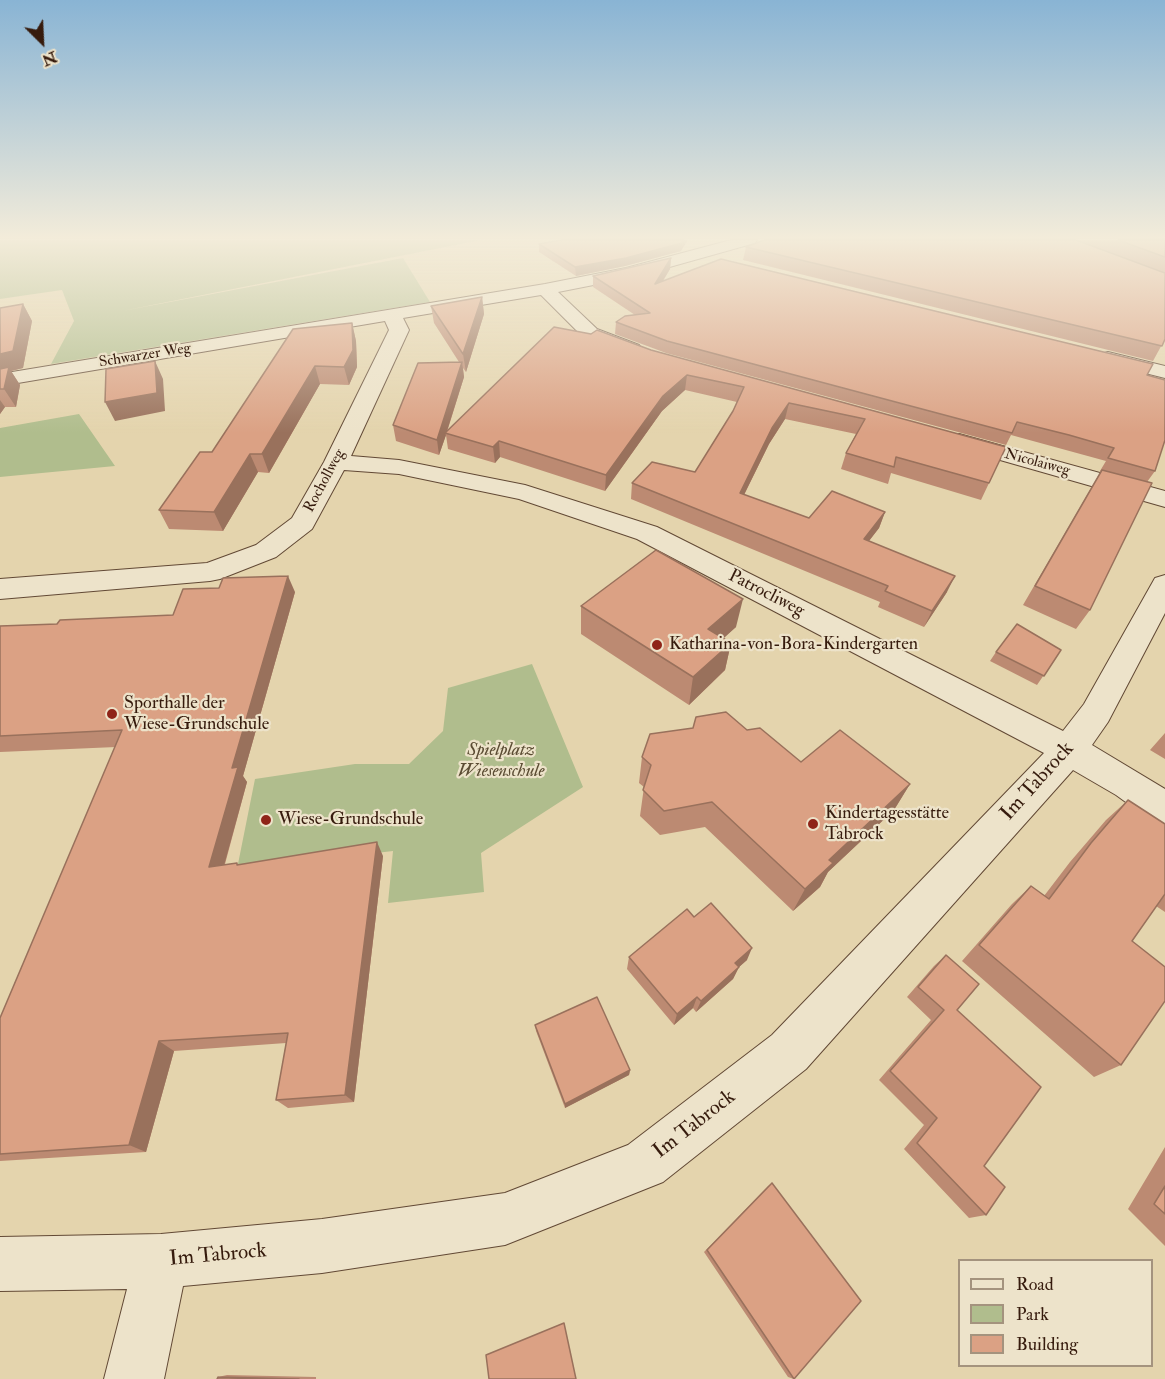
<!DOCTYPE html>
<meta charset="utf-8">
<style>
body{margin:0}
#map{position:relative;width:1165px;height:1379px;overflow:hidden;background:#e4d4ad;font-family:"IM FELL Double Pica",serif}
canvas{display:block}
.legend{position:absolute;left:958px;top:1259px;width:195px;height:108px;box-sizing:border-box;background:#ede3ca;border:2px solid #a4937e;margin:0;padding:8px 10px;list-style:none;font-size:18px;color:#361b0d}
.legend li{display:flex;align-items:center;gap:12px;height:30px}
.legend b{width:30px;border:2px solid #a4937e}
.north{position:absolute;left:12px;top:12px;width:60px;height:60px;-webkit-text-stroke:4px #ede3ca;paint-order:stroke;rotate:156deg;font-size:16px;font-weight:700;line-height:24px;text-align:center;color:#361b0d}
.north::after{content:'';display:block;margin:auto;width:21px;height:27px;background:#361b0d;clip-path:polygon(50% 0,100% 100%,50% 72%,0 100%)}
</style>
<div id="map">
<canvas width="1165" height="1379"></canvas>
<ul class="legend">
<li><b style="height:8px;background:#ede3ca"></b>Road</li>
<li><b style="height:16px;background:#b0bd8d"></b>Park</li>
<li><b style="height:16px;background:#dba184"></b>Building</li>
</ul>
<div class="north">N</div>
</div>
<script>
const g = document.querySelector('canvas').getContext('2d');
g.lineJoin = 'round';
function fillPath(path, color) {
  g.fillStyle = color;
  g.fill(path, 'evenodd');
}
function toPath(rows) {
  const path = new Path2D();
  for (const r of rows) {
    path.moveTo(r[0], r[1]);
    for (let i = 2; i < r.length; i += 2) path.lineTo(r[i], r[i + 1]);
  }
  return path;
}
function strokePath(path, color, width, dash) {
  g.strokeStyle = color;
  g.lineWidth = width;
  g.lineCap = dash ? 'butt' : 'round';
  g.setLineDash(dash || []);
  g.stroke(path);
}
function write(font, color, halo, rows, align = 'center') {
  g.font = font + ' "IM FELL Double Pica",serif';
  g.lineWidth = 4.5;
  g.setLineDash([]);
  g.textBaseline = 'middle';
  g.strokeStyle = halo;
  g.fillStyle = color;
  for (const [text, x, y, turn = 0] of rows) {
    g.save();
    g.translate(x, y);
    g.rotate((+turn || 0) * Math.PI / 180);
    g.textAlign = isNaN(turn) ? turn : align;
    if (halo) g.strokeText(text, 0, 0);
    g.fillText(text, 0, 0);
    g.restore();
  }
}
fillPath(toPath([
 [0,240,481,240,122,311,403,258,430,302,51,364,74,321,62,290,0,299],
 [79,414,115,466,0,477,0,428],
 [532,664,583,787,481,853,484,892,388,903,393,851,237,869,255,779,355,764,409,764,443,731,448,688]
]), '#b0bd8d');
const minor = toPath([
 [731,240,757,240,755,243,634,277,558,292,597,329,639,345,642,349,639,353,632,355,583,337,541,295,403,318,409,330,351,456,399,460,525,485,657,527,1063,731,1084,704,1155,578,1165,575,1165,613,1108,722,1092,745,1165,789,1165,825,1152,821,1116,795,1073,770,806,1069,663,1182,505,1245,322,1273,183,1286,164,1379,104,1379,127,1289,0,1291,0,1237,161,1234,322,1219,505,1193,628,1145,772,1035,1044,753,637,539,519,499,399,474,344,470,312,529,276,557,220,579,210,581,0,599,0,579,207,563,256,545,292,518,324,462,389,330,385,321,0,386,0,374,545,284,626,268,731,240],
 [1108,352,1165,366,1165,378,1101,362,1098,358,1101,354,1108,352],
 [959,434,1165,491,1165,507,951,446,947,441,951,436,959,434]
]);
strokePath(minor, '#624935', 2);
fillPath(minor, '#ede3ca');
fillPath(toPath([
 [764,240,1165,240,1165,339,1153,361,743,260,746,247],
 [539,244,681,251,625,266,576,276,539,252],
 [671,258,670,269,663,281,1147,375,1155,471,1147,482,1090,610,1076,629,1023,605,1101,471,1100,471,1106,461,1011,435,1006,445,666,353,615,334,616,322,635,315,593,287,593,276],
 [482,297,484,314,466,372,463,368,464,377,447,432,651,350,1006,447,981,500,891,473,888,484,841,469,846,453,856,434,785,419,769,444,744,495,809,518,885,512,879,528,869,541,947,592,924,627,878,607,880,602,631,499,632,483,695,472,733,411,737,402,685,390,662,411,605,491,500,457,495,463,448,449,446,435,439,455,396,441,393,425,459,362,434,323,431,306],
 [23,304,32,321,23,368,11,371,20,385,16,407,5,407,0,414,0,308],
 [352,323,356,341,357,367,349,385,320,384,269,473,258,472,223,531,169,529,159,510,212,452],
 [295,592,243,776,247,782,225,864,239,865,383,856,354,1102,288,1108,276,1100,286,1043,174,1051,146,1152,0,1161,0,1018,116,747,0,752,0,626,57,624,173,615],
 [581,606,736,627,723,638,731,643,725,670,689,705,581,634],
 [1061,650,1037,685,990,661,996,652],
 [747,730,801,762,910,784,894,810,828,872,820,887,793,911,705,827,660,835,640,816,644,787,639,783,642,757],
 [1165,733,1165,759,1150,750],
 [1128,800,1165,824,1165,912,1156,906,1132,941,1121,1065,1094,1077,962,961,1012,904,1031,886,1044,896,1070,862,1106,820],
 [694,917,747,960,739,967,733,979,696,1012,693,1008,674,1025,627,969,629,957],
 [946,955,957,1010,984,1166,986,1215,969,1218,904,1149,924,1125,879,1080,931,1020,907,997,934,966],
 [535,1025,630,1070,629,1075,565,1108,536,1031],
 [1165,1147,1165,1246,1128,1209],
 [772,1183,794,1379,788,1377,704,1252,768,1186],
 [227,1375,316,1377,316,1379,217,1379,218,1377]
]), '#bc8a72');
fillPath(toPath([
 [684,240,688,240,681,251,625,266,576,276,575,267],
 [671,258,670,269,654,295,655,284],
 [482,297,484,314,466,372,463,354],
 [23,304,32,321,23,368,11,371,20,385,16,407,4,389,0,373,0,354],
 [352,323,356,341,357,367,349,385,344,367],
 [155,361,163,379,165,411,115,421,105,402],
 [462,362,464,377,446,434,445,433,446,435,439,455,437,440],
 [315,366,320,384,269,473,262,454],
 [687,375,685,390,662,411,605,491,606,475,663,396],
 [0,400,5,407,0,414],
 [789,403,785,419,769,444,737,509,740,493,772,428],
 [499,441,500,457,495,463,493,447],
 [250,454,258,472,223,531,214,512],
 [885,512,879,528,858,555,864,539],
 [288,576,295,592,243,776,247,782,220,880,209,867,232,768],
 [955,576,947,592,924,627,932,611],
 [743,599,736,627,703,657,708,629],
 [731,643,725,670,689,705,693,677],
 [910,784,894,810,828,872,820,887,793,911,805,889,829,860],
 [377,842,383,856,354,1102,345,1095],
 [752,948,747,960,730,975,735,963],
 [739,967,733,979,696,1012,701,1001],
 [697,997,693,1008,674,1025,677,1014],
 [159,1041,174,1051,146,1152,129,1145],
 [630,1070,629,1075,565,1108,565,1104]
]), '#99715c');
const building = toPath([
 [561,240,684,240,682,243,626,258,575,267,539,244,561,240],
 [764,240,1076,240,1165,273,1165,339,1162,346,746,247,764,240],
 [1118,240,1165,240,1165,257,1118,240],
 [671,258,655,284,721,259,1153,364,1147,375,1165,380,1165,440,1155,471,1108,458,1114,448,1069,435,1017,422,1012,433,667,341,616,322,625,316,650,313,593,276,671,258],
 [482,297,463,354,431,306,482,297],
 [23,304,13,351,0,354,0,308,23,304],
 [352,323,353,350,344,367,315,366,262,454,250,454,214,512,159,510,200,452,212,452,293,329,352,323],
 [554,327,591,334,597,330,651,350,1006,447,989,483,896,457,894,467,846,453,865,419,789,403,772,428,740,493,809,518,832,491,885,512,864,539,955,576,932,611,885,591,888,586,632,483,652,462,695,472,733,411,744,387,687,375,663,396,606,475,499,441,493,447,445,433,554,327],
 [155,361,157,393,105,402,106,369,155,361],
 [462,362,437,440,393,425,418,363,462,362],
 [9,367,4,389,0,389,0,369,9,367],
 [1102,470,1152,483,1090,610,1035,586,1102,470],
 [656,550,743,599,708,629,731,643,693,677,581,606,656,550],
 [288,576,232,768,238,767,209,867,237,863,237,865,377,842,345,1095,276,1100,288,1033,159,1041,129,1145,0,1154,0,1018,122,730,0,736,0,626,57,624,60,620,173,615,183,589,219,588,223,578,288,576],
 [1017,624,1061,650,1044,676,996,652,1017,624],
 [726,712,747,730,760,728,801,762,840,730,910,784,829,860,833,863,805,889,712,802,664,811,643,790,651,765,642,757,650,734,693,728,696,717,726,712],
 [1128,800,1165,824,1165,894,1132,941,1165,967,1165,1001,1121,1065,979,945,1031,886,1049,899,1091,843,1128,800],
 [711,903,752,948,735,963,739,967,701,1001,697,997,677,1014,629,957,687,909,694,917,711,903],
 [946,955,979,984,957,1010,1041,1087,984,1166,1005,1187,986,1215,917,1143,937,1118,890,1071,944,1010,918,987,946,955],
 [597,997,630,1070,565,1104,535,1025,597,997],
 [772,1183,861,1301,794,1379,707,1250,772,1183],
 [1165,1186,1165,1214,1154,1204,1165,1186],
 [564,1323,576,1379,489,1379,486,1355,564,1323],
 [218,1377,299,1379,217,1379,218,1377]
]);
fillPath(building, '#dba184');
strokePath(building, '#99715c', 1.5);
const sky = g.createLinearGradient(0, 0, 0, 433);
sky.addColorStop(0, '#89b4d4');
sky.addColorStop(0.55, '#f3ecda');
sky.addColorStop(1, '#f3ecda00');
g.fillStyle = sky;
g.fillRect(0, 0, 1165, 433);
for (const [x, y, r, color] of [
 [657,645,6,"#8f2418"],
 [112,714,6,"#8f2418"],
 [266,820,6,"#8f2418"],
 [813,824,6,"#8f2418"]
]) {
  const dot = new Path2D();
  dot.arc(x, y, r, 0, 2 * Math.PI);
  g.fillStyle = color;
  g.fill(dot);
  strokePath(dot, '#ede3ca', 2);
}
write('15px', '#361b0d', '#ede3ca', [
 ["Schwarzer Weg",145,356,-9],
 ["Nicolaiweg",1037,463,15],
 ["Rochollweg",325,481,-62]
]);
write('18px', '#361b0d', '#ede3ca', [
 ["Patrocliweg",766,594,27]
]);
write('18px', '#361b0d', '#ede3ca', [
 ["Katharina-von-Bora-Kindergarten",669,645],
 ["Sporthalle der",124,704],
 ["Wiese-Grundschule",124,725],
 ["Kindertagesstätte",825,814],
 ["Tabrock",825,835],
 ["Wiese-Grundschule",278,820]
], 'left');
write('italic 18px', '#5b4c33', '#ede3ca', [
 ["Spielplatz",501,751],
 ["Wiesenschule",501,772]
]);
write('21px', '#361b0d', '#ede3ca', [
 ["Im Tabrock",1038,782,-48],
 ["Im Tabrock",695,1125,-38],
 ["Im Tabrock",218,1256,-5]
]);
</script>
